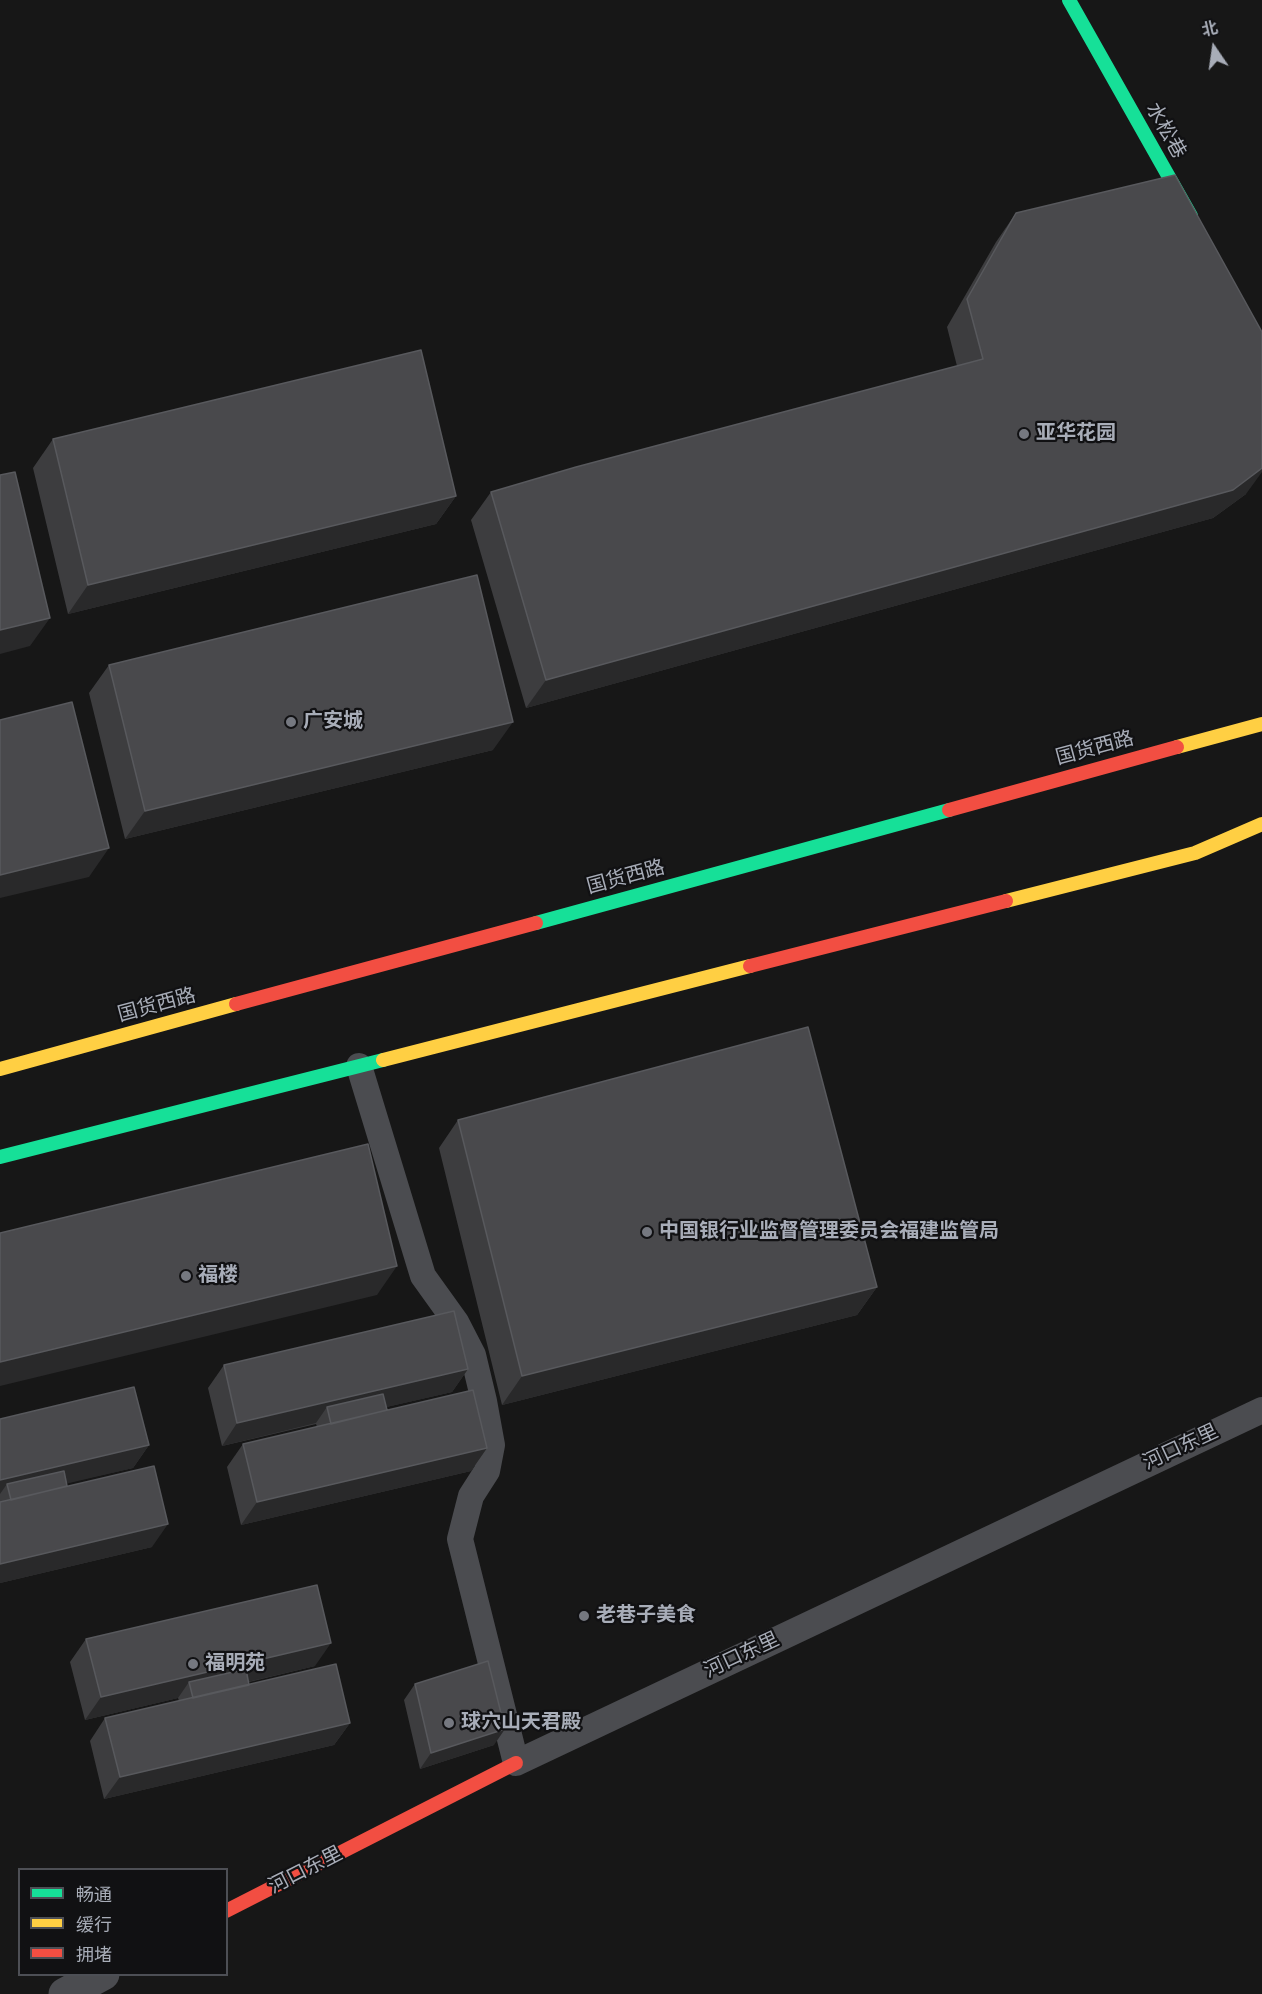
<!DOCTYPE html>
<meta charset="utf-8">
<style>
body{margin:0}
#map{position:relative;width:1262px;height:1994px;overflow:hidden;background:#171717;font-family:"Sofia Sans Condensed","Noto Sans SC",sans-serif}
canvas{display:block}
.legend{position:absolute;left:18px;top:1868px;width:210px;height:108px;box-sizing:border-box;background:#111113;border:2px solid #4d4f55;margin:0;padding:8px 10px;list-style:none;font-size:18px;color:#a8adb8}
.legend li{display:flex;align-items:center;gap:12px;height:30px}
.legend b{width:30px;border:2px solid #4d4f55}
.north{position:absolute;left:1184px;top:18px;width:60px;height:60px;-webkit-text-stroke:4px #111113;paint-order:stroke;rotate:347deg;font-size:16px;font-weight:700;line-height:24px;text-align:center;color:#a8adb8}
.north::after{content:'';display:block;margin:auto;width:21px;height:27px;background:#a8adb8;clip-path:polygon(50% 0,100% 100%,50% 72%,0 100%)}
</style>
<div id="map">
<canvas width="1262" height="1994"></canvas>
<ul class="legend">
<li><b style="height:8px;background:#16e098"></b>畅通</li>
<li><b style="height:8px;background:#ffcf43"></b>缓行</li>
<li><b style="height:8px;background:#f24e42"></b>拥堵</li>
</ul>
<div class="north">北</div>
</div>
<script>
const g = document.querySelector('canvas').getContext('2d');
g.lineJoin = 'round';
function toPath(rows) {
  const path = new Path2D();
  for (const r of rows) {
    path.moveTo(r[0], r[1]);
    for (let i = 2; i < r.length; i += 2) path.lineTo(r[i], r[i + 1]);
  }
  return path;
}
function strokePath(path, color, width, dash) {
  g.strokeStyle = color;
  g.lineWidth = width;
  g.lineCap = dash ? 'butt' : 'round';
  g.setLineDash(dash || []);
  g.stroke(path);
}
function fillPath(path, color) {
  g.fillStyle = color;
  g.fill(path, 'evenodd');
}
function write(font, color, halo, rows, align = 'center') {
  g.font = font + ' "Sofia Sans Condensed","Noto Sans SC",sans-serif';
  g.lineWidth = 4.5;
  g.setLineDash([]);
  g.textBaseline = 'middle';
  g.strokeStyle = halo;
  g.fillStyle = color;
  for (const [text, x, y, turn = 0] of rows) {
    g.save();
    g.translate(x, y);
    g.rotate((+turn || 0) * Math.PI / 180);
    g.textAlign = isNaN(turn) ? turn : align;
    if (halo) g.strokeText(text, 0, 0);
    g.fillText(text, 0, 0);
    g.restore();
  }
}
strokePath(toPath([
 [359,1066,423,1276,456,1322,473,1355,484,1401,492,1445,487,1471,471,1496,460,1539,516,1763,1262,1410]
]), '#4b4c50', 26);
strokePath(toPath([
 [65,1994,103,1974]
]), '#4b4c50', 33);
strokePath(toPath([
 [1069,0,1191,216],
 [536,923,949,810],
 [0,1157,383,1060]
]), '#16e098', 14);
strokePath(toPath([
 [1177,747,1262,724],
 [1006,901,1195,853,1262,824],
 [383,1060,750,966],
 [0,1069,236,1004]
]), '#ffcf43', 14);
strokePath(toPath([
 [949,810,1177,747],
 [750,966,1006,901],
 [236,1004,536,923],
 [226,1911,516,1763]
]), '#f24e42', 14);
fillPath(toPath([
 [1016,213,1246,494,1213,518,526,708,471,520,491,492,957,366,947,327,996,242],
 [53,439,456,496,436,524,68,614,33,468],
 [109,665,493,750,125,839,89,693],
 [458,1120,877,1287,857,1315,502,1405,439,1148],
 [224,1365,468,1369,452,1392,386,1407,387,1410,487,1448,471,1471,241,1525,227,1467,243,1444,317,1427,316,1424,222,1446,208,1388],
 [0,1419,149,1445,133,1468,66,1483,67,1486,152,1547,0,1583],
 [86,1639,315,1666,249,1682,249,1685,350,1723,334,1745,104,1799,90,1741,105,1718,179,1701,178,1698,85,1720,70,1662],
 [415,1684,494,1745,420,1769,404,1700]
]), '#3d3d3f');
fillPath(toPath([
 [1262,468,1262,472,1246,494,1213,518,526,708,546,680],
 [456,496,436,524,68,614,88,585],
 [50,618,30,646,0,654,0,630],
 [513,722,493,750,125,839,145,811],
 [109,848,89,877,0,898,0,875],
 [397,1266,377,1295,0,1386,0,1362],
 [877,1287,857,1315,502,1405,522,1376],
 [468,1369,452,1392,330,1420,327,1407,316,1423,222,1446,237,1423],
 [149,1445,133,1468,10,1497,7,1484,0,1494,0,1480],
 [487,1448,471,1471,241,1525,257,1502],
 [168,1524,152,1547,0,1583,0,1564],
 [331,1643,315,1666,192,1695,189,1682,178,1698,85,1720,101,1697],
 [350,1723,334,1745,104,1799,120,1777],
 [505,1729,494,1745,420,1769,431,1753]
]), '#29292a');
const building = toPath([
 [1175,175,1262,332,1262,468,1233,490,546,680,491,492,576,467,983,359,967,299,1016,213,1175,175],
 [421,350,456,496,88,585,53,439,421,350],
 [15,472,50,618,0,630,0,475,15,472],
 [477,575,513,722,145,811,109,665,477,575],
 [72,702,109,848,0,875,0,720,72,702],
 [808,1027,877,1287,522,1376,458,1120,808,1027],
 [368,1144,397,1266,0,1362,0,1233,368,1144],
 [454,1311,468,1369,237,1423,224,1365,454,1311],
 [134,1387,149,1445,0,1480,0,1419,134,1387],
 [473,1390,487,1448,257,1502,243,1444,473,1390],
 [383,1394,387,1410,331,1424,327,1407,383,1394],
 [154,1466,168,1524,0,1564,0,1502,154,1466],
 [64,1471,67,1486,11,1500,7,1484,64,1471],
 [317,1585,331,1643,101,1697,86,1639,317,1585],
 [488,1661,505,1729,431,1753,415,1684,488,1661],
 [336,1664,350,1723,120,1777,105,1718,336,1664],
 [246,1669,249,1685,193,1698,189,1682,246,1669]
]);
fillPath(building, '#49494c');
strokePath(building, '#58595d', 1.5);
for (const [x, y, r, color] of [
 [1024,434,6,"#757880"],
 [291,722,6,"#757880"],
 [647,1232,6,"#757880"],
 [186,1276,6,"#757880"],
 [584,1616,6,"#757880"],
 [193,1664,6,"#757880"],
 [449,1723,6,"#757880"]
]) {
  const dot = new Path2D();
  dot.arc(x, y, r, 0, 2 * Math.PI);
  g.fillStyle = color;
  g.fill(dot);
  strokePath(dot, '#111113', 2);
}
write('20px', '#a8adb8', '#111113', [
 ["水松巷",1165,131,61],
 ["国货西路",1095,749,-15],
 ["国货西路",626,878,-15],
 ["国货西路",157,1006,-15],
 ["河口东里",1181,1448,-25],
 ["河口东里",742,1656,-25],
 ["河口东里",306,1871,-27]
]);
write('bold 20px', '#a8adb8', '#111113', [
 ["亚华花园",1036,434],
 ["广安城",303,722],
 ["中国银行业监督管理委员会福建监管局",659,1232],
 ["福楼",198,1276],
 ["老巷子美食",596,1616],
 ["福明苑",205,1664],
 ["球穴山天君殿",461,1723]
], 'left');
</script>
